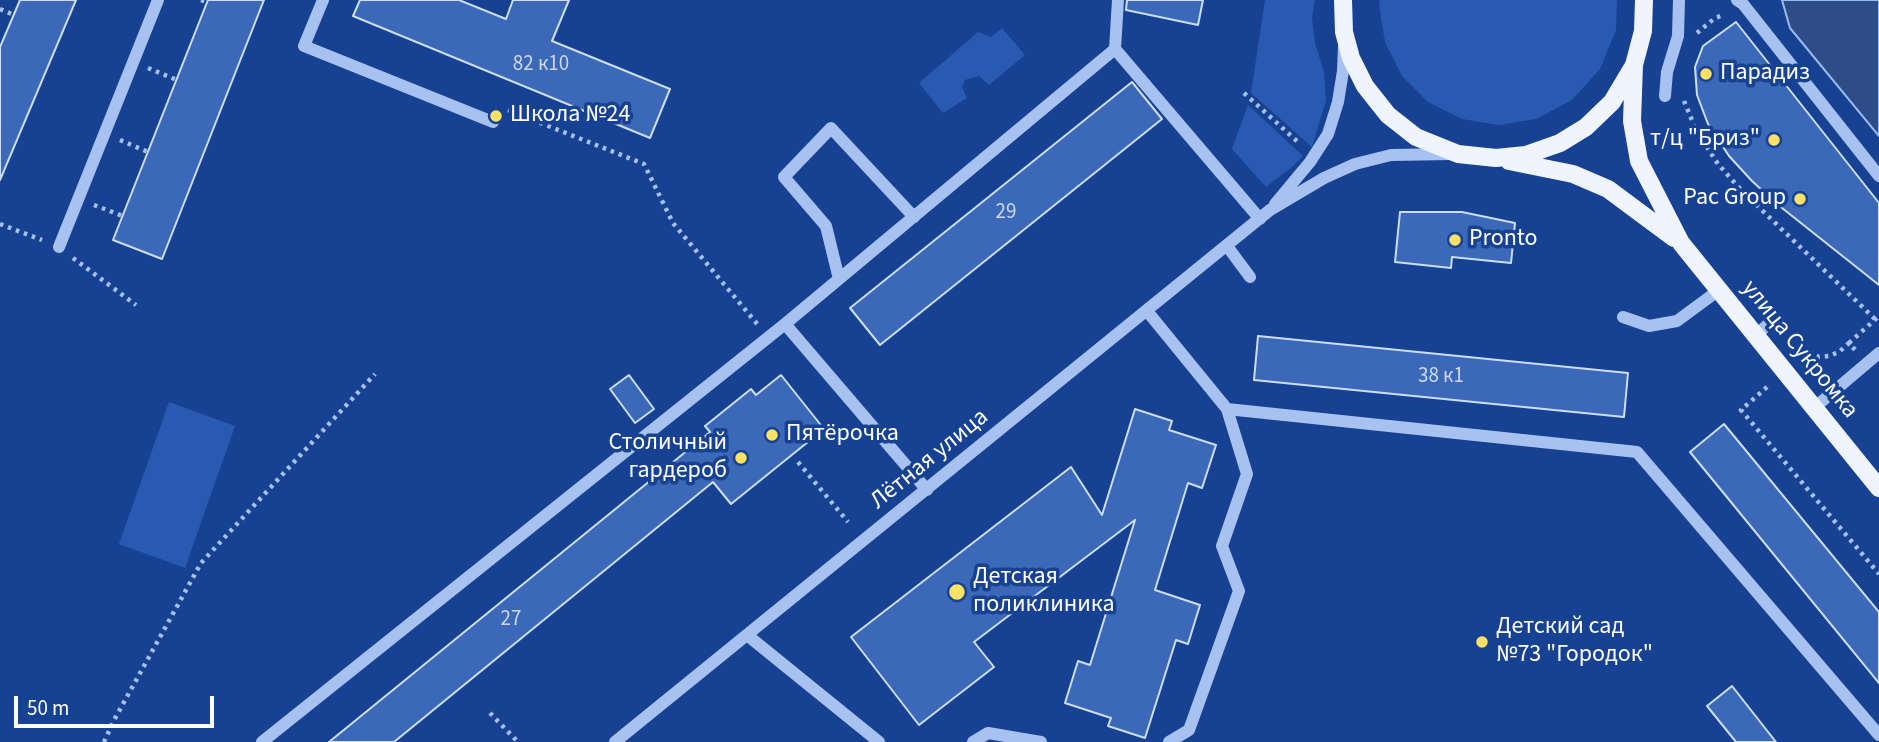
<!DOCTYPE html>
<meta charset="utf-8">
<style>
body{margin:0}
#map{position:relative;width:1879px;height:742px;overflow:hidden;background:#174293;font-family:"Source Sans 3",sans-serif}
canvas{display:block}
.scale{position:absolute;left:14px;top:696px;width:200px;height:32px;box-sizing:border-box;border:4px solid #fff;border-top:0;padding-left:9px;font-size:21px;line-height:24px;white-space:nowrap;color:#fff;-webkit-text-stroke:5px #174293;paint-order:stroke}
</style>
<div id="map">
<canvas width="1879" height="742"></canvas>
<div class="scale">50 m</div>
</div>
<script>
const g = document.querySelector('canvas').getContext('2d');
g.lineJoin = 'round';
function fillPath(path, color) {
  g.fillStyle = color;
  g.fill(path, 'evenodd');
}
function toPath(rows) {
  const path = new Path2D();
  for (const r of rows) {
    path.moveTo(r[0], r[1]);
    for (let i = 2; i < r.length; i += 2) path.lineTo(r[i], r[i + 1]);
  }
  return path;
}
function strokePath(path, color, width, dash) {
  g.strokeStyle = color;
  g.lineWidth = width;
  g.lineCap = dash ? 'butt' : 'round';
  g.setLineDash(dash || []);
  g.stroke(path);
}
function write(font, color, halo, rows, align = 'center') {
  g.font = font + ' "Source Sans 3",sans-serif';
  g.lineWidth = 7;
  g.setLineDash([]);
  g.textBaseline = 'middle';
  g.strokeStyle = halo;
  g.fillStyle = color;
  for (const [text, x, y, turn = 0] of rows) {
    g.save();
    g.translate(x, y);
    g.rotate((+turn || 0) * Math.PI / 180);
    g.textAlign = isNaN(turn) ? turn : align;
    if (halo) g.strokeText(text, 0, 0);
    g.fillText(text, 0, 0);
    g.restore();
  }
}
fillPath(toPath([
 [1265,0,1315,0,1312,18,1315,43,1324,72,1326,100,1312,147,1251,93],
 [1380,0,1617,0,1616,30,1600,69,1572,100,1536,119,1499,125,1462,119,1428,102,1402,76,1385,42,1379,5],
 [1002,28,1025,55,989,85,979,76,965,80,962,87,967,98,943,113,919,83,978,32,991,37],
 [1248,105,1303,156,1292,167,1266,187,1232,149],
 [169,402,235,426,185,568,119,544]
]), '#295ab1');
const water = toPath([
 [1782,0,1879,0,1879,136,1790,28,1782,0]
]);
fillPath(water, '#2d4c88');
strokePath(water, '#99bbf3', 2);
const building = toPath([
 [20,0,76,0,0,180,0,47,20,0],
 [208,0,264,0,162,259,113,240,208,0],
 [360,0,459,0,506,19,513,0,569,0,552,41,670,89,650,138,353,16,360,0],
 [1127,0,1203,0,1198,25,1126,10,1127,0],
 [1736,22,1879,203,1879,285,1777,204,1752,181,1729,156,1708,124,1697,95,1695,67,1703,46,1736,22],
 [1132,82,1162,119,880,345,850,308,1132,82],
 [1400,212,1462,212,1515,223,1511,263,1452,257,1451,268,1395,262,1400,212],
 [1258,336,1628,373,1624,417,1254,380,1258,336],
 [629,375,654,409,635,423,610,389,629,375],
 [781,375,824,429,731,504,713,482,394,742,329,742,710,432,705,426,751,389,756,395,781,375],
 [1135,409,1172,421,1169,430,1216,445,1202,488,1188,483,1155,590,1200,605,1188,644,1176,640,1145,738,1108,726,1111,718,1065,703,1078,661,1090,665,1135,520,974,642,994,667,919,725,851,637,1071,467,1102,515,1135,409],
 [1724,424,1879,612,1879,683,1690,452,1724,424],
 [1732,686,1776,742,1736,742,1707,706,1732,686]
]);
fillPath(building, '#3b68b9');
strokePath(building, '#cddefb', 2);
strokePath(toPath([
 [201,0,207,2],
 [0,9,14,15],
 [1697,33,1715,18,1724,15],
 [148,68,177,80],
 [1244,93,1299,143],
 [1684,101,1696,130,1718,164,1742,191,1875,319],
 [508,110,644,164,673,223,758,325],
 [120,140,148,152],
 [94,205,123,216],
 [0,224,42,240],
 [73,258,136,305],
 [1849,343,1879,316],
 [1809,352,1819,357,1829,356,1839,352,1849,343,1856,351],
 [1767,387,1741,410,1879,574],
 [798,462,848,522],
 [490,713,518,742],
 [104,742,113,722,201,563,375,374]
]), '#a7c1f0', 4.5, [3.5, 5]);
strokePath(toPath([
 [323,0,304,46,493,122],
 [1118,0,1115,49,1260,219],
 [1737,0,1743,4,1879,176],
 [1665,96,1667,72,1678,36,1679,0],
 [1275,204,1310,162,1328,134,1338,102,1343,71,1344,46],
 [1227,246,1250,277],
 [59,247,158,0],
 [839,279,826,226,784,177,831,128,914,217],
 [1147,311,1227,409,1247,474,1222,546,1239,591,1189,730,1169,742],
 [1623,317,1649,326,1677,321,1719,290],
 [785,324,927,490],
 [1756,335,1772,321],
 [1814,408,1879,353],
 [1227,409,1637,452,1879,735],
 [747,635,879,742],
 [262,742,785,324,1115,49],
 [615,742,1270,210,1324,178,1355,164,1391,155,1451,154],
 [973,742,988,733,1041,742]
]), '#a7c1f0', 12);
strokePath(toPath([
 [1343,0,1344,32,1351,58,1365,86,1388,115,1416,137,1458,154,1496,158,1526,155,1560,143,1586,127,1612,102,1634,65,1643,31,1644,0],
 [1634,65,1632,121,1639,161,1681,243,1879,488],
 [1509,161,1573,174,1608,189,1674,238]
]), '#f0f4ff', 18);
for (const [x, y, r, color] of [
 [1706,74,7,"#ffe166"],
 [496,116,7,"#ffe166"],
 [1774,140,7,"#ffe166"],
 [1800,199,7,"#ffe166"],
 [1455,240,7,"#ffe166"],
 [772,435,7,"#ffe166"],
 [741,458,7,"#ffe166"],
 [957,592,9,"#ffe166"],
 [1482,642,7,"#ffe166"]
]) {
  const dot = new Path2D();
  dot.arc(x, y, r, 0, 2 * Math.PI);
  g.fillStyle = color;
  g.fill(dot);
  strokePath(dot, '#174293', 2.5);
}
write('21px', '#ced9ee', null, [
 ["82 к10",541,65],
 ["29",1006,213],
 ["38 к1",1441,377],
 ["27",511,620]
]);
write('24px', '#fff', '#174293', [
 ["Парадиз",1720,74],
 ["Школа №24",510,116],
 ["т/ц \"Бриз\"",1760,140,"right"],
 ["Pac Group",1786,199,"right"],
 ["Pronto",1469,240],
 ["Пятёрочка",786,435],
 ["Столичный",727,444,"right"],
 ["гардероб",727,472,"right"],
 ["Детская",973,578],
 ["поликлиника",973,606],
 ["Детский сад",1496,628],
 ["№73 \"Городок\"",1496,656]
], 'left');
write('24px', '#fff', '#174293', [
 ["улица Сукромка",1799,350,51],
 ["Лётная улица",930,460,-39]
]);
</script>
